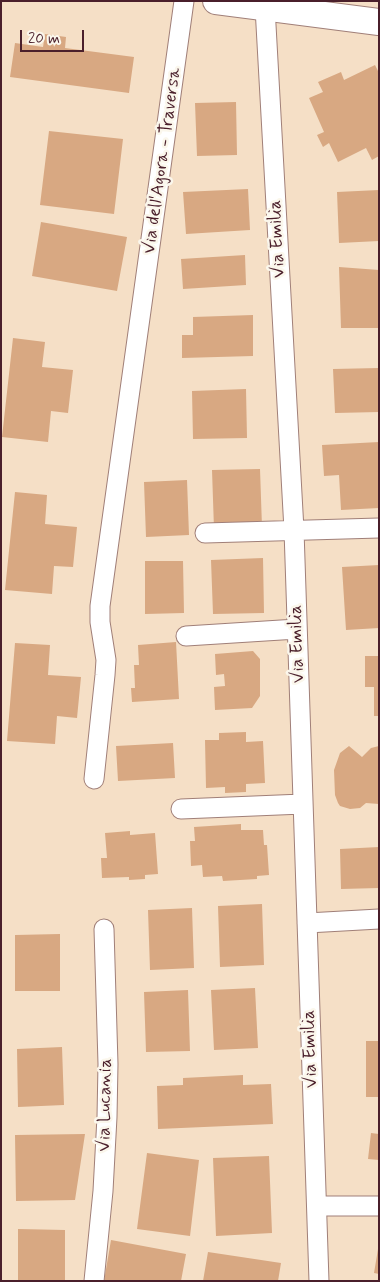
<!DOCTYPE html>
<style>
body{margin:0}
#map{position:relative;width:380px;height:1282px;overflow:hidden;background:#f5dfc6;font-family:Mynerve,sans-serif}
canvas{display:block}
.frame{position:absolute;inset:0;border:2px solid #4a1f2b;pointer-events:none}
.scale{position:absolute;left:20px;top:30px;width:64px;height:22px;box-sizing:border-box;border:2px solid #4a1f2b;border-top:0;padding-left:6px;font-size:15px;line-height:18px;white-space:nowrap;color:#4a1f2b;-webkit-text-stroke:4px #fbf7ec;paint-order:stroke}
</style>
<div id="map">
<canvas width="380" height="1282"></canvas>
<div class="frame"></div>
<div class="scale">20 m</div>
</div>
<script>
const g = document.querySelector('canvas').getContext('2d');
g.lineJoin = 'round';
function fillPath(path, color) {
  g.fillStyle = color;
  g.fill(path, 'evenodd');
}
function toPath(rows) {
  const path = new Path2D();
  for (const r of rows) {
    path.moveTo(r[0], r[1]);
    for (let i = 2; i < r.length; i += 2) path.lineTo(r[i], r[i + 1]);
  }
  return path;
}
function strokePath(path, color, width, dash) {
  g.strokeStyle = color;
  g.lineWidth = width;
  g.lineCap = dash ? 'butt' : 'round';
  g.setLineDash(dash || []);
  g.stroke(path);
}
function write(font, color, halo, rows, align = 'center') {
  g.font = font + ' Mynerve,sans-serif';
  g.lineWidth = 5;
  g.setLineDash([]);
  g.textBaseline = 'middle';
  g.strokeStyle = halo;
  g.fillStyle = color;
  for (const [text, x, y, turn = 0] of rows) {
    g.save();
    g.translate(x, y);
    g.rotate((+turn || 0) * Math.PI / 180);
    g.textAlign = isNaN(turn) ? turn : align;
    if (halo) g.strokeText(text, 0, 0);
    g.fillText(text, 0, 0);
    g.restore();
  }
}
fillPath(toPath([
 [45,34,66,37,65,48,134,57,129,93,10,77,15,43,43,47],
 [375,65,379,73,379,156,372,160,366,148,338,162,329,143,323,147,317,135,324,132,309,98,323,92,318,82,341,72,344,80],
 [236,102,237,155,197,156,195,103],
 [49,131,123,139,114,214,40,205],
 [248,189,250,230,186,234,183,192],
 [379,190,379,241,339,243,337,192],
 [41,222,127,237,117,291,32,276],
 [245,255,246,285,183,289,181,259],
 [339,267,379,270,379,328,341,328],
 [253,315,253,356,182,358,182,335,193,335,193,317],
 [13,338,45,342,42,367,73,370,68,413,51,411,48,442,2,437],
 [379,368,379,412,335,413,333,369],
 [246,389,247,438,193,439,192,391],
 [379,442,379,508,341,510,339,475,324,476,322,445],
 [260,469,262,527,214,529,212,470],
 [187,480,189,535,146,537,144,482],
 [15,492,47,495,45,524,77,527,73,567,54,566,52,594,5,590],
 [263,558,264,613,213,614,211,560],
 [145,561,183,561,184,613,145,614],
 [379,565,379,628,346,630,342,567],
 [176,642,179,699,132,702,131,688,135,688,134,665,139,665,138,645],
 [15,643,50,645,48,675,81,677,77,718,57,716,55,744,7,741],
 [253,651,260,659,260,696,252,708,215,710,214,687,225,686,224,674,216,675,215,654],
 [365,656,379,656,379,716,374,716,374,687,365,687],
 [246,732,246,742,263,741,265,783,246,784,246,792,225,793,225,787,206,788,205,740,219,740,219,733],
 [173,743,175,778,118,781,116,746],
 [349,746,362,757,371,748,379,746,379,804,366,803,360,808,350,809,340,806,338,803,335,795,334,770,340,753],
 [241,824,241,830,263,830,264,845,267,845,269,875,257,876,257,879,223,881,222,876,203,877,202,865,191,866,190,841,195,841,194,827],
 [130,831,130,835,155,833,158,874,145,875,145,879,129,880,129,877,102,878,101,858,107,858,105,833],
 [379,847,379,888,341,889,340,849],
 [262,904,264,965,220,967,218,906],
 [192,908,194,968,150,970,148,910],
 [60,934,60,991,15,991,15,935],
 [255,988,258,1048,214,1050,211,990],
 [188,990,190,1051,146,1052,144,992],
 [366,1041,379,1041,379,1097,366,1097],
 [62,1047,64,1105,18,1107,17,1049],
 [243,1075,243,1085,271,1084,273,1124,158,1129,157,1086,183,1085,183,1078],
 [371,1133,379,1134,379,1160,368,1159],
 [85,1134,75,1200,16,1201,15,1135],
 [147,1153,199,1160,190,1236,137,1229],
 [269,1156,272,1233,216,1236,213,1158],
 [18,1229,65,1230,65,1281,18,1281],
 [111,1240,186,1254,181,1281,104,1281],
 [378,1249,379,1249,379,1274,374,1273],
 [208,1252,281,1263,278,1281,203,1281]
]), '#d8a882');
const street = toPath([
 [265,7,294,530,319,1281],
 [205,533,379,528],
 [186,636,297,629],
 [94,779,105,675,106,660,100,622,100,606,184,1],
 [181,809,303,804],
 [307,923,379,919],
 [317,1206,379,1206],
 [94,1281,103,1191,107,1117,108,1064,104,929]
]);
const secondary = toPath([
 [216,1,379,22]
]);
strokePath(street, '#a07f78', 21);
strokePath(secondary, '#a07f78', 28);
strokePath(street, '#fff', 19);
strokePath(secondary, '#fff', 26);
write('18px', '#4a1f2b', '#fbf7ec', [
 ["Via dell'Agora - Traversa",163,161,-82],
 ["Via Emilia",278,239,-93],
 ["Via Emilia",298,644,-92],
 ["Via Emilia",311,1049,-92],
 ["Via Lucania",106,1105,-89]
]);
</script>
